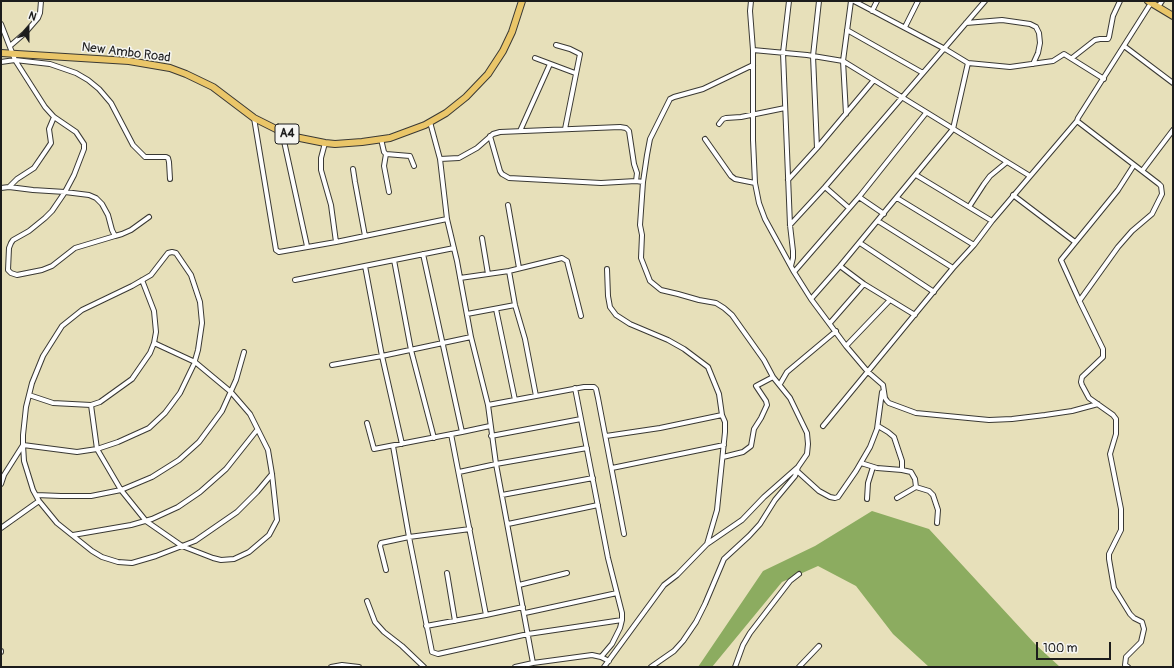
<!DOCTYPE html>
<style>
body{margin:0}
#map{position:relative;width:1174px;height:668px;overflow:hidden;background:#e7e0ba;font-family:Pangolin,sans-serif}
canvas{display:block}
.frame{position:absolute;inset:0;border:2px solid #1c1c1c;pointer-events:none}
.north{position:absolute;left:8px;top:8px;width:40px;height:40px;-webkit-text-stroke:3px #f6f6f2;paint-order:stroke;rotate:21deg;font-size:11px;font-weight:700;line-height:16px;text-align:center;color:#1c1c1c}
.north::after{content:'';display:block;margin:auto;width:14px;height:18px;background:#1c1c1c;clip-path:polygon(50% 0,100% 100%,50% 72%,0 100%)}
.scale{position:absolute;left:1036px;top:642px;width:75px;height:18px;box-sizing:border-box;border:2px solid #1c1c1c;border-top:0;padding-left:5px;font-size:12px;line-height:14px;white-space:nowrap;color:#1c1c1c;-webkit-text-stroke:3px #f6f6f2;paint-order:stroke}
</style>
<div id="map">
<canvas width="1174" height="668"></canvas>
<div class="frame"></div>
<div class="north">N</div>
<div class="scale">100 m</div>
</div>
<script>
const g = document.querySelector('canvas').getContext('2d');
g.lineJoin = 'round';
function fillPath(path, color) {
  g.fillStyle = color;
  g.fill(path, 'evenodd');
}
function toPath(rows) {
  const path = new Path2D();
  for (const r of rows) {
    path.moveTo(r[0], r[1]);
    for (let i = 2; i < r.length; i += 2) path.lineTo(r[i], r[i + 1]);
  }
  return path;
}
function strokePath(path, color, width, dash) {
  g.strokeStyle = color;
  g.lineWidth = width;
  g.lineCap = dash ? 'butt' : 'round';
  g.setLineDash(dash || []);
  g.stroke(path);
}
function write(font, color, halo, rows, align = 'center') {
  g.font = font + ' Pangolin,sans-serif';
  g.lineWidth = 3;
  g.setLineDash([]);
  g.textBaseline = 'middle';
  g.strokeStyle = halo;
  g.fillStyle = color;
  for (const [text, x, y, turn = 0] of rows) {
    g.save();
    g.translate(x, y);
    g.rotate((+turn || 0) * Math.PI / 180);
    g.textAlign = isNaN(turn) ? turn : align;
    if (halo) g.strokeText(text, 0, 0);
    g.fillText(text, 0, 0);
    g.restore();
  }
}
fillPath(toPath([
 [872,511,929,529,1036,645,1060,667,929,667,893,634,856,586,818,566,782,582,712,667,698,667,763,571,815,546]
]), '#8cac60');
const minor = toPath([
 [751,1,750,11,753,50,753,140,755,183,759,203,765,219,794,272,811,299,846,346,868,372,883,385,885,398,887,401,889,403,916,413,989,420,1012,419,1045,415,1072,411,1098,404],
 [789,1,783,53,790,225,793,251,793,258,791,266],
 [854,1,945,49,968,63,1010,67,1053,61,1064,54,1104,79],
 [1158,7,1162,1],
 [872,11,877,1],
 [966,23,1002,20,1030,24,1036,27,1039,33,1040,43,1038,53,1033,64],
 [1,24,15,60,45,107,54,117,76,132,84,144,84,149,74,175,65,192,52,211,45,218,29,231,13,240,11,243,9,248,8,270,11,273,17,275,42,270,52,266,75,248,115,236],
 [905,27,918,1],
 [847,30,923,73],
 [556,45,570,49,580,54,565,129],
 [10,46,25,33,38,18,40,13,41,1],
 [1124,46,1173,83],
 [753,50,807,55,843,61,1030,176],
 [535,58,575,73],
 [1072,58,1095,40,1100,39,1108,39,1109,37,1113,16,1120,1],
 [1,62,15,60,50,64,76,73,88,80,99,89,111,103,133,145,145,157,166,157,168,158,169,162,170,179],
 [846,114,843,61,851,1],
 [54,117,49,129,51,143,47,149,34,168,17,179,9,187,33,190,65,192,89,195,96,198,102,204,108,215,112,230,115,236,122,234,131,230,149,217],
 [254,118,276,250,279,252,336,242,447,219],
 [1077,121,1159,184,1161,186,1162,194,1152,214,1132,231,1118,247,1080,300],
 [430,122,440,159,447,219,457,261,471,337,488,405,496,464,533,663,592,655,601,657,609,661],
 [719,124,723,119,726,118,741,117,785,108],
 [520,131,550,64],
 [282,132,307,246],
 [490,136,500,171,502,174,509,178,601,183,636,181,643,182],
 [381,139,384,152,386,154,410,156,414,166],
 [705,139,731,176,735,179,755,183],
 [325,143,321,158,321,170,331,205,336,242],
 [817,148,813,56,819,1],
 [386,154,384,166,389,192],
 [440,159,459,158,477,148,493,134,500,132,620,127,626,128,629,131,634,164,637,173,636,181],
 [353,169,355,182,365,236],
 [1142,171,1173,130],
 [916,175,992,221],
 [788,180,817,148,874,80],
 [825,187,849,208],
 [1,188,9,187],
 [1013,195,1075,242],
 [859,197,884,214],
 [897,198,974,245],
 [508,205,519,268],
 [969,207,984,184,990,176,1007,162],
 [878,221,953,268],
 [790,225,825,187,985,1],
 [482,238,488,274],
 [860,243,934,292],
 [423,254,462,432,490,426],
 [394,260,411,350,434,438],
 [365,266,382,356,402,444],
 [840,266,864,284,915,315],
 [509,271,515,305,525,339,536,396],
 [794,272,859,197,926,113],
 [460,278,509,271,562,258,567,261,581,316],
 [295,280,454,248],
 [811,299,840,266,953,129,968,63],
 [496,309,515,400],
 [467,314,515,305],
 [830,323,864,284],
 [846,346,890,300],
 [332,365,382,356,471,337],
 [780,384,787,372,836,331],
 [575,388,608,558,622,613,622,620,620,628,612,644,601,657],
 [29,395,53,403,91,405,100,402,132,379,150,353,154,343,156,332,154,311,142,280],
 [91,405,97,449,121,490,146,521,182,546,213,558,221,560,234,559,249,552,269,535,277,520,272,474,268,450,250,414,231,392,195,362,154,343],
 [488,405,584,387,594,387,596,389,598,398,624,534],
 [367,423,374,449,462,432],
 [823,426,953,268,974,245,992,221,1077,121,1078,118,1151,3],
 [878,426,888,432,894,437,902,461,902,470],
 [451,434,486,615,523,607],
 [491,436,581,419],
 [606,436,660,428,722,415],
 [393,446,409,537,432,652,438,654,528,634,622,620],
 [723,457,743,452,751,446,754,429,761,418,767,405,766,401,756,386,773,377],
 [861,463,877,468,902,470,911,472,915,479,916,487,929,491,933,495,938,510,937,523],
 [612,468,724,445],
 [797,471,819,491,830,497,835,498,838,497,856,471,870,447,877,429,882,392],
 [459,472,496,464,587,448],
 [1,484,4,475,23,445,77,452,97,449,118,442,149,428,165,413,180,393,194,364,198,350,202,323,200,302,191,275,176,253,172,252,168,253,151,275,132,286,82,310,62,326,43,356,32,383,26,407,23,435,23,445,24,461,33,490,39,501,57,523,92,551,102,557,118,562,132,563,156,556,195,541,237,512,257,492,272,474],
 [36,495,61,496,91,496,121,490,152,477,179,460,199,442,222,411,236,380,244,352],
 [502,495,593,478],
 [897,498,916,487],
 [867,499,868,483,873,467],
 [508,524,598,505],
 [1,528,39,501],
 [73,535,131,525,152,519,178,507,200,492,226,469,257,430],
 [707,544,742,520,764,497,798,467,807,454,808,444,807,433,790,398,773,377,764,360,732,315,724,308,716,303,699,300,678,294,661,290,650,281,641,258,642,235,640,225,643,182,647,155,650,139,670,99,674,97,703,89,753,65],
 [386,570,380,546,381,543,409,537,470,529],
 [447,573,455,621],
 [519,585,567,573],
 [367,601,375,622,384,632,402,646,424,667],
 [525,613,617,593],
 [426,626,486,615],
 [1,651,1,652],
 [331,667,342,665,359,667],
 [515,667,533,663],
 [604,667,664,585,677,575,707,544,717,510,725,432,725,422,722,415,719,394,708,367,684,349,668,340,630,324,616,315,610,307,608,296,607,269],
 [651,667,674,651,683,641,696,622,705,604,724,559,749,536,760,524,775,500,795,476,798,467],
 [735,667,743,645,750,633,790,581,799,574],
 [799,667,819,646],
 [1128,667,1125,665,1126,657,1141,642,1144,629,1142,622,1134,618,1130,614,1114,588,1109,559,1109,554,1121,530,1121,509,1110,454,1116,434,1116,419,1113,415,1089,398,1082,385,1081,382,1082,377,1103,357,1103,349,1080,302,1061,260,1118,190,1134,165]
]);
const primary = toPath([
 [1148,1,1173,16],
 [1,53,129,61,170,68,186,74,213,87,254,118,282,132,300,138,325,143,335,144,362,142,390,138,425,125,446,113,466,97,488,74,503,51,512,32,522,1]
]);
strokePath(minor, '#3a3934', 6);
strokePath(primary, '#3a3934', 8);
strokePath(minor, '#fff', 4);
strokePath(primary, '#eac669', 6);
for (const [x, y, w] of [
 [287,134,24]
]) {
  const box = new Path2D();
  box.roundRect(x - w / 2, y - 10, w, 20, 3);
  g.fillStyle = '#f6f6f2';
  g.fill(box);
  strokePath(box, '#1c1c1c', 1);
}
write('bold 12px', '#1c1c1c', null, [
 ["A4",287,134]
]);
write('13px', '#1c1c1c', '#f6f6f2', [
 ["New Ambo Road",126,53,7]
]);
</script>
